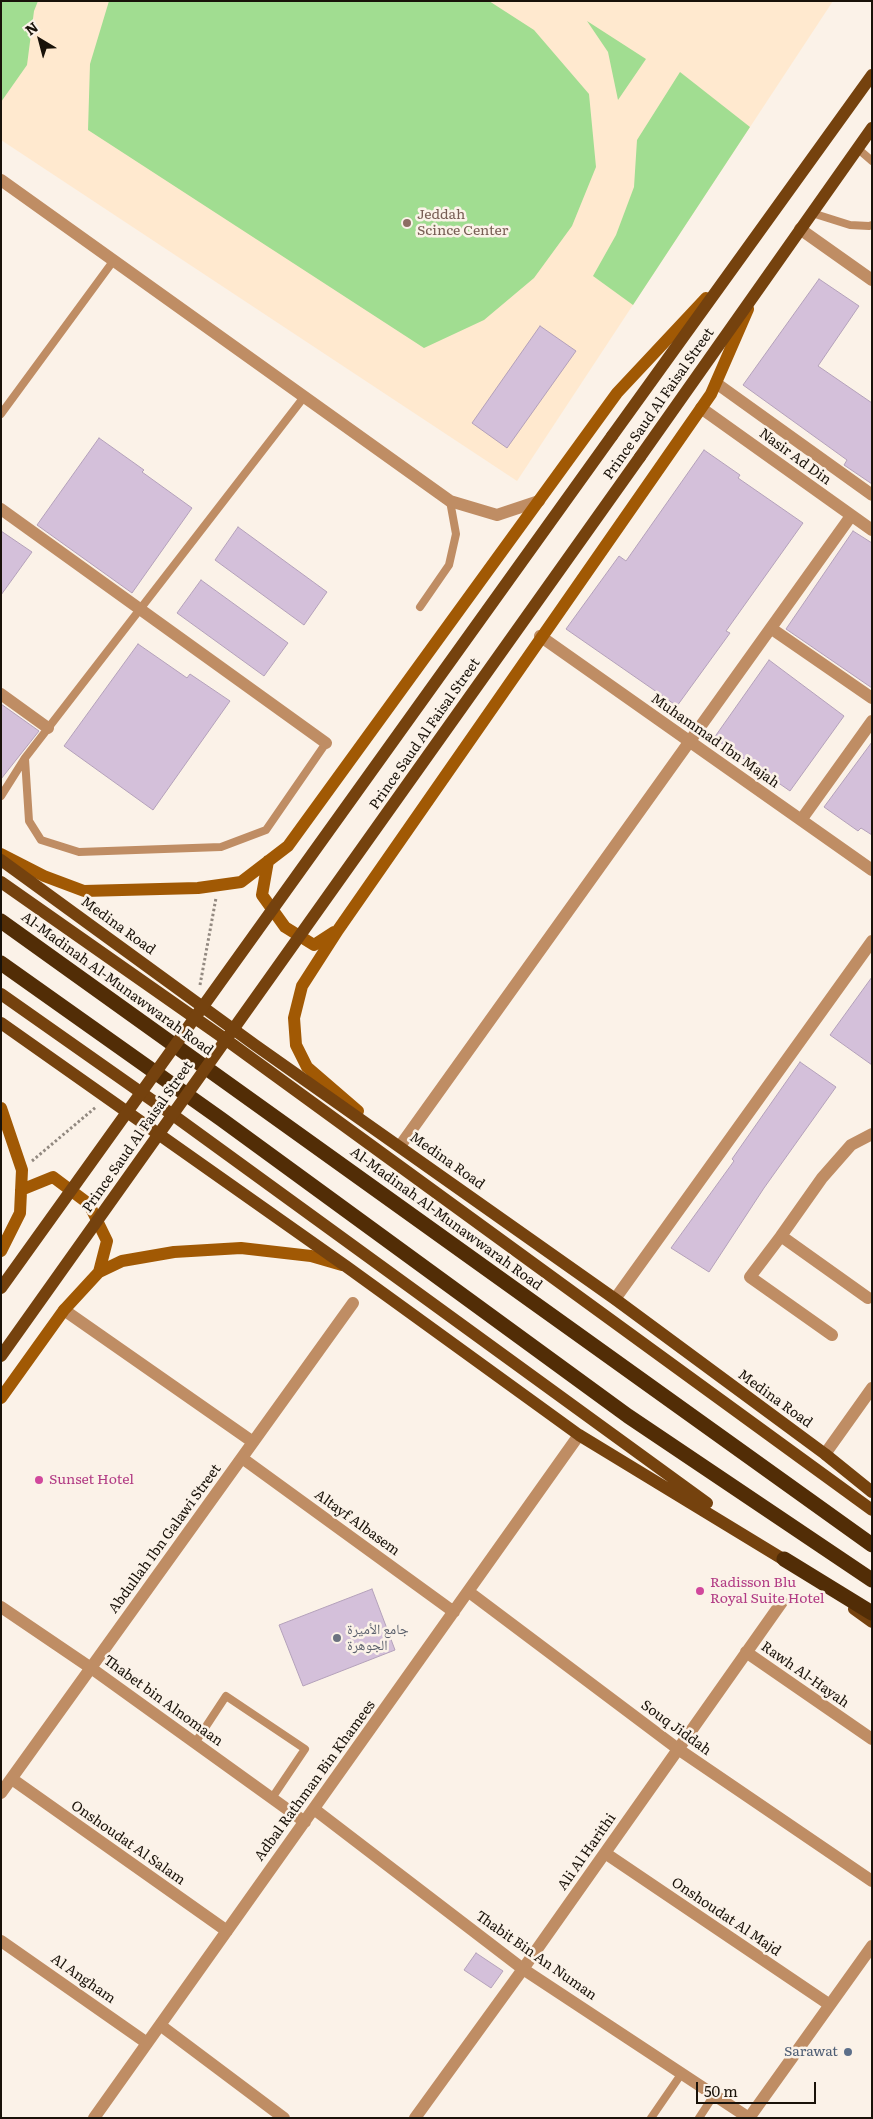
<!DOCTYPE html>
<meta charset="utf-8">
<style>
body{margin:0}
#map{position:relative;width:873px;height:2119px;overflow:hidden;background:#fbf2e8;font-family:Literata,serif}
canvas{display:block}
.frame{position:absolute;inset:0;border:2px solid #191209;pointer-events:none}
.north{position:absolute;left:15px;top:15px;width:50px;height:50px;-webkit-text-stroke:4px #fbf2e8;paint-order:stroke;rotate:323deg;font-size:14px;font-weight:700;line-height:20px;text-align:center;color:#191209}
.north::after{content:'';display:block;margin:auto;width:18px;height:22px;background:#191209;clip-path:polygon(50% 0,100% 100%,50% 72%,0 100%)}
.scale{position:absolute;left:696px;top:2082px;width:120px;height:22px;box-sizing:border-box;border:2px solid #191209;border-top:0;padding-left:6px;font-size:15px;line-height:18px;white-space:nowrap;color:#191209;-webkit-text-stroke:4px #fbf2e8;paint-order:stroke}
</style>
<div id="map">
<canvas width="873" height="2119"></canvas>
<div class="frame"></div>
<div class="north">N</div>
<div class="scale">50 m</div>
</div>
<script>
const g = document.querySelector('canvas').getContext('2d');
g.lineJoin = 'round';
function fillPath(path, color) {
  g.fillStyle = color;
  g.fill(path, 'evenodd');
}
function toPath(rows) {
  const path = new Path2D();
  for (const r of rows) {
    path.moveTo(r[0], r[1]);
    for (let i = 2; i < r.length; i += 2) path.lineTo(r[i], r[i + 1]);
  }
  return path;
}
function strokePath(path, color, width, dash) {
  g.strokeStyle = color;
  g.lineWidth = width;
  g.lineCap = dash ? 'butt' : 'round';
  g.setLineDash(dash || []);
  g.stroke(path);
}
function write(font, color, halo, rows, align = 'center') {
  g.font = font + ' Literata,"Noto Naskh Arabic",serif';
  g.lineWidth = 5;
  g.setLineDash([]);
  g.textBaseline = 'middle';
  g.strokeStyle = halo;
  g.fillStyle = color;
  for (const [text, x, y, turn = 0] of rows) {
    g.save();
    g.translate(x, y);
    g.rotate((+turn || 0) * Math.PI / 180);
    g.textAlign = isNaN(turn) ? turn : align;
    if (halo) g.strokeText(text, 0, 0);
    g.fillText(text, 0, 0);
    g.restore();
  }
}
fillPath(toPath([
 [1,1,833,1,517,481,1,140]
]), '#ffe9cf');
fillPath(toPath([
 [1,1,38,1,34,11,27,65,1,102],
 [109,1,489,1,534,30,589,94,596,167,572,226,534,278,484,320,424,348,88,130,90,64],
 [587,21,646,59,618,100,608,52],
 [680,72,750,127,633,305,593,276,616,235,634,187,637,140]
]), '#a1dd91');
const building = toPath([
 [819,279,859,306,818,366,872,403,872,484,844,465,847,460,743,385,819,279],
 [540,326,576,351,507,448,472,423,540,326],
 [99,438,144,470,142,472,192,508,132,593,37,525,99,438],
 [704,450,740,475,738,478,803,523,726,631,730,633,677,706,566,629,619,556,626,561,704,450],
 [238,527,327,592,304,625,215,560,238,527],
 [1,531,32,552,1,595,1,531],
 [853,531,872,543,872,688,786,629,853,531],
 [201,580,288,643,264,676,177,613,201,580],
 [138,644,187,678,190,674,230,701,153,810,64,746,138,644],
 [769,660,844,716,790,791,714,738,769,660],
 [1,704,39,731,1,779,1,704],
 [872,742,872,835,861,828,858,831,824,807,872,742],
 [872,977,872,1065,830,1035,872,977],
 [800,1062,836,1087,764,1188,709,1272,671,1248,734,1161,732,1159,800,1062],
 [372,1589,395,1650,303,1686,279,1625,372,1589],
 [476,1953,503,1971,491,1988,464,1970,476,1953]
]);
fillPath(building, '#d4c0da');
strokePath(building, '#b4a1ba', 1);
strokePath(toPath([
 [200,985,216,898],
 [32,1161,96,1107]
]), '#928980', 3, [2.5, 2.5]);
strokePath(toPath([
 [857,148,872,161],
 [812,213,850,225,869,226,872,225],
 [1,414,114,260],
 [420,607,449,565,456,534,450,501],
 [25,759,29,821,41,840,79,852,221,847,266,830,326,743],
 [1,796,25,758,304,397],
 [195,1743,226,1696,305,1749,272,1798],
 [651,2118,682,2073],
 [699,2118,714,2095]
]), '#bf8d64', 8);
strokePath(toPath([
 [1,180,450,501,497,515,539,501],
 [800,229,872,280],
 [716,383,872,495],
 [701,408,872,530],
 [1,509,326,743],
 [772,629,872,698],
 [540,636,872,870],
 [1,694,48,728],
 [801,820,872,721],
 [400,1146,851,516],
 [781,1236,750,1277,832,1335],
 [868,1298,781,1236,822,1178,851,1145,872,1134],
 [615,1299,872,941],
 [64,1310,253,1442],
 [825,1454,872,1388],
 [242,1458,454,1612],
 [469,1592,678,1749,872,1881],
 [1,1607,91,1668,305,1822],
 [746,1652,872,1739],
 [12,1779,227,1931],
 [1,1793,353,1303],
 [314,1809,523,1969,749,2118],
 [605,1853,830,2005],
 [1,1941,147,2043],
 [160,2025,284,2118],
 [94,2118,579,1435],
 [415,2118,523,1969,782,1602],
 [749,2118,872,1946]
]), '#bf8d64', 12);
strokePath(toPath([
 [1,854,44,876,84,891,198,888,241,882,288,846,617,393,706,298],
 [268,861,262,895,285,927,314,945,334,932],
 [1,1108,22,1170,20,1213,1,1251],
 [358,1111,307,1067,296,1045,294,1018,302,986,338,930,711,394,748,309],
 [21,1190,53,1177,89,1204,107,1241,99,1272],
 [1,1398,64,1310,99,1272,122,1261,174,1252,241,1248,311,1256,342,1265]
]), '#a15904', 12);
strokePath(toPath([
 [612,436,872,75],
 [640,457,872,128],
 [1,860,255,1045,615,1299,825,1454,872,1492],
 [1,882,225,1039,872,1510],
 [1,994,173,1115,707,1503],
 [1,1023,347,1267,579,1435,791,1564],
 [854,1609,872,1622]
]), '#75420e', 12);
strokePath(toPath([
 [1,921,872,1545],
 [1,963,221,1119,628,1416,872,1580],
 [784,1559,872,1613]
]), '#522d06', 15);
strokePath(toPath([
 [1,1288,612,436],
 [1,1356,640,457]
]), '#75420e', 12);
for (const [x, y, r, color] of [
 [407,223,5,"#8d6e63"],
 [39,1480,5,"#d1479c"],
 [700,1591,5,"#d1479c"],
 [337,1638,5,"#6b7280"],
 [848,2052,5,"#5c6f8a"]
]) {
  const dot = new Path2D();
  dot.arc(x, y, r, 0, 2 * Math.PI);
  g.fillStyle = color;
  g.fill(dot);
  strokePath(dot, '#fbf2e8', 2);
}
write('14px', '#785e54', '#fbf2e8', [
 ["Jeddah",417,215],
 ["Scince Center",417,231]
], 'left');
write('14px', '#191209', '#fbf2e8', [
 ["Prince Saud Al Faisal Street",659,404,-55],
 ["Nasir Ad Din",795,457,36],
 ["Prince Saud Al Faisal Street",425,734,-55],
 ["Muhammad Ibn Majah",715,741,35],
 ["Medina Road",118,926,36],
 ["Al-Madinah Al-Munawwarah Road",117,984,36],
 ["Prince Saud Al Faisal Street",138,1137,-55],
 ["Medina Road",447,1161,35],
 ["Al-Madinah Al-Munawwarah Road",446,1219,36],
 ["Medina Road",775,1399,36],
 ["Altayf Albasem",357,1523,36],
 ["Abdullah Ibn Galawi Street",165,1539,-54],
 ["Rawh Al-Hayah",805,1675,35],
 ["Thabet bin Alnomaan",163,1701,36],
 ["Souq Jiddah",676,1728,36],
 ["Adbal Rathman Bin Khamees",315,1781,-54],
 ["Onshoudat Al Salam",128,1843,35],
 ["Ali Al Harithi",587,1852,-55],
 ["Onshoudat Al Majd",726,1917,34],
 ["Thabit Bin An Numan",536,1956,35],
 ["Al Angham",83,1979,35]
]);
write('14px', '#b23c85', '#fbf2e8', [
 ["Sunset Hotel",49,1480],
 ["Radisson Blu",710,1583],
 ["Royal Suite Hotel",710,1599]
], 'left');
write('14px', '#5b616d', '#fbf2e8', [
 ["جامع الأميرة",347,1630],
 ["الجوهرة",347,1646]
], 'left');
write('14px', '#4e5e75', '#fbf2e8', [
 ["Sarawat",838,2052]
], 'right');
</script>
